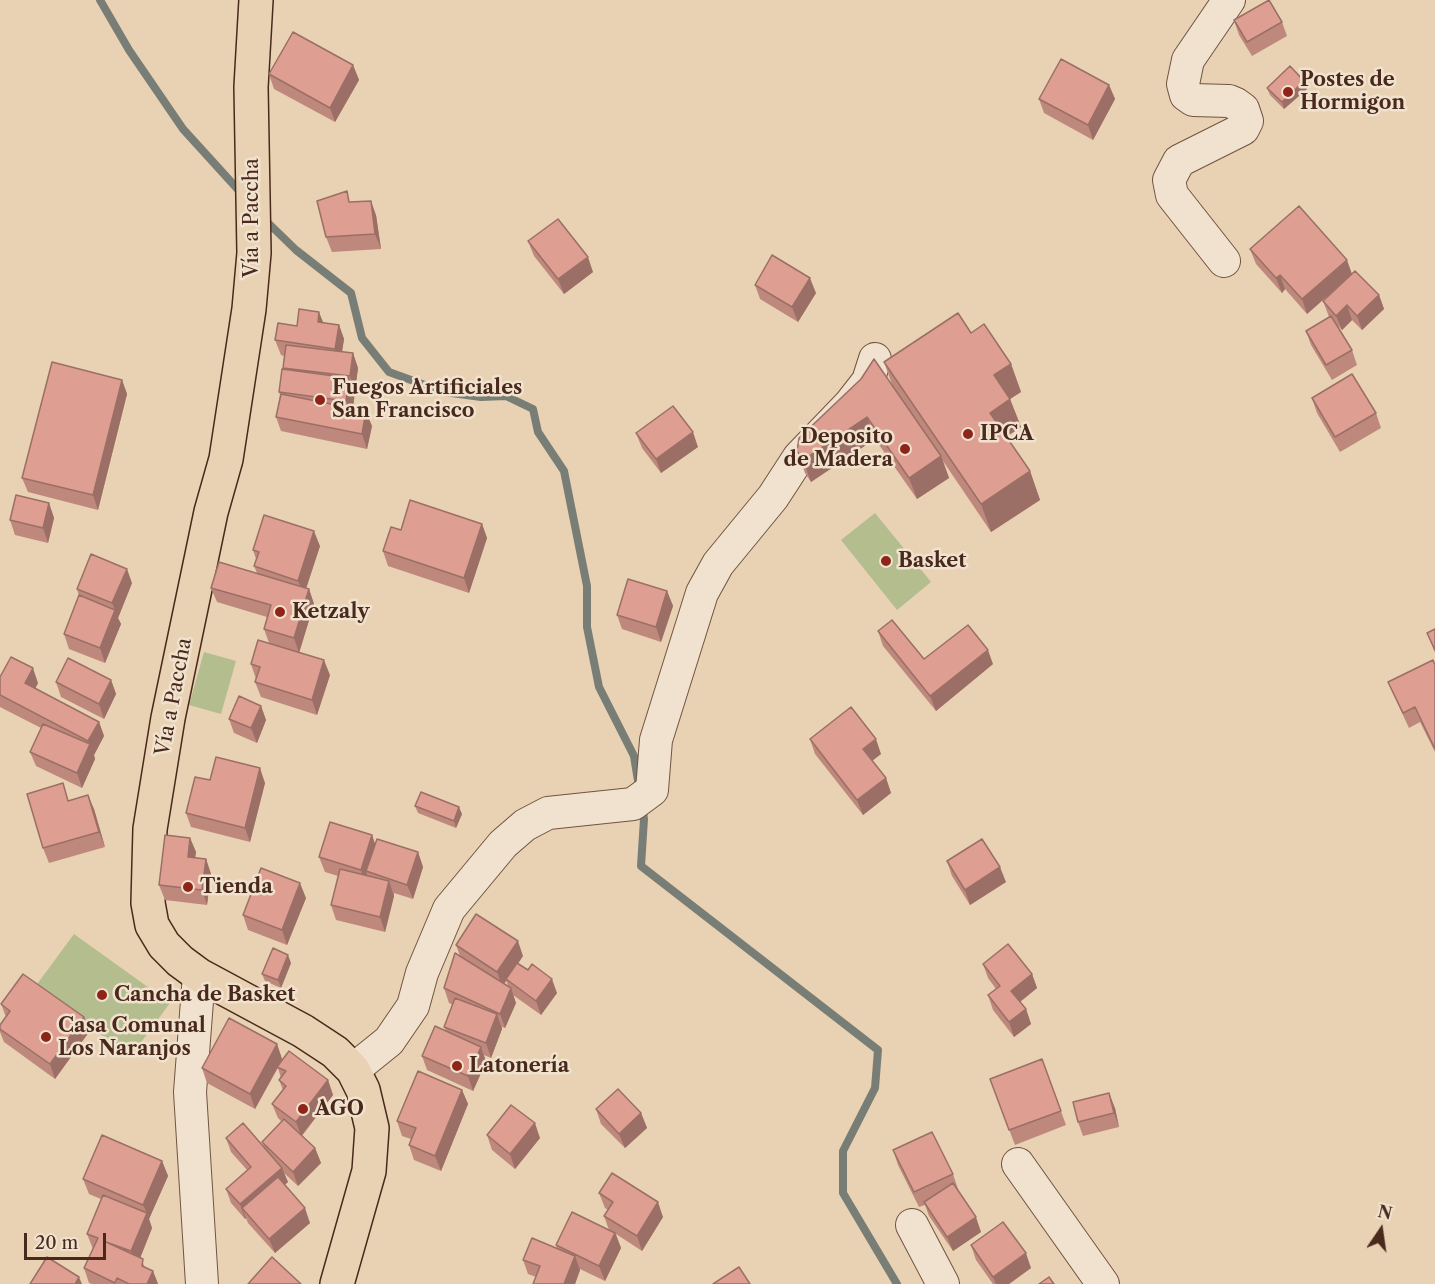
<!DOCTYPE html>
<meta charset="utf-8">
<style>
body{margin:0}
#map{position:relative;width:1435px;height:1284px;overflow:hidden;background:#e8d2b3;font-family:"Libre Caslon Text",serif}
canvas{display:block}
.north{position:absolute;left:1351px;top:1200px;width:60px;height:60px;-webkit-text-stroke:4px #f0e2ce;paint-order:stroke;rotate:13deg;font-size:16px;font-weight:700;line-height:24px;text-align:center;color:#49291b}
.north::after{content:'';display:block;margin:auto;width:21px;height:27px;background:#49291b;clip-path:polygon(50% 0,100% 100%,50% 72%,0 100%)}
.scale{position:absolute;left:24px;top:1233px;width:82px;height:27px;box-sizing:border-box;border:3px solid #49291b;border-top:0;padding-left:8px;font-size:18px;line-height:21px;white-space:nowrap;color:#49291b;-webkit-text-stroke:4px #f0e2ce;paint-order:stroke}
</style>
<div id="map">
<canvas width="1435" height="1284"></canvas>
<div class="north">N</div>
<div class="scale">20 m</div>
</div>
<script>
const g = document.querySelector('canvas').getContext('2d');
g.lineJoin = 'round';
function fillPath(path, color) {
  g.fillStyle = color;
  g.fill(path, 'evenodd');
}
function toPath(rows) {
  const path = new Path2D();
  for (const r of rows) {
    path.moveTo(r[0], r[1]);
    for (let i = 2; i < r.length; i += 2) path.lineTo(r[i], r[i + 1]);
  }
  return path;
}
function strokePath(path, color, width, dash) {
  g.strokeStyle = color;
  g.lineWidth = width;
  g.lineCap = dash ? 'butt' : 'round';
  g.setLineDash(dash || []);
  g.stroke(path);
}
function write(font, color, halo, rows, align = 'center') {
  g.font = font + ' "Libre Caslon Text",serif';
  g.lineWidth = 5;
  g.setLineDash([]);
  g.textBaseline = 'middle';
  g.strokeStyle = halo;
  g.fillStyle = color;
  for (const [text, x, y, turn = 0] of rows) {
    g.save();
    g.translate(x, y);
    g.rotate((+turn || 0) * Math.PI / 180);
    g.textAlign = isNaN(turn) ? turn : align;
    if (halo) g.strokeText(text, 0, 0);
    g.fillText(text, 0, 0);
    g.restore();
  }
}
fillPath(toPath([
 [875,513,931,582,897,610,841,540],
 [204,652,236,661,221,714,189,705],
 [74,934,170,1003,131,1056,35,987]
]), '#b4bd8e');
strokePath(toPath([
 [100,0,129,50,183,129,243,195],
 [263,218,296,250,351,293,362,338,389,372,444,392,481,397,506,396,533,409,538,432,564,471,587,586,587,627,599,687,634,756,639,787],
 [642,805,644,819,641,866,878,1050,875,1088,843,1151,843,1193,897,1284]
]), '#787e76', 8);
const minor = toPath([
 [1224,261,1172,195,1169,180,1179,161,1243,129,1247,121,1243,109,1236,104,1229,101,1193,100,1186,95,1183,84,1188,60,1229,0],
 [199,975,190,1092,202,1284],
 [353,1070,389,1041,413,1006,422,973,449,909,503,844,525,825,548,813,633,804,652,790,656,740,702,593,718,564,773,497,799,457,850,404,868,381,875,359],
 [1018,1164,1103,1284],
 [912,1225,943,1284]
]);
const major = toPath([
 [256,0,251,87,254,253,249,309,226,459,211,512,168,718,150,829,148,903,152,925,164,945,180,961,199,975,303,1031,335,1052,353,1070,363,1090,372,1128,369,1171,337,1284]
]);
strokePath(minor, '#715341', 34);
strokePath(major, '#49291b', 36);
strokePath(minor, '#f0e2ce', 32);
strokePath(major, '#e8d2b3', 33);
fillPath(toPath([
 [1234,20,1282,22,1287,36,1252,56,1239,35],
 [353,65,359,80,335,122,274,89,269,74],
 [1109,85,1115,99,1093,140,1044,113,1039,99],
 [1267,88,1307,89,1284,109,1270,95],
 [351,202,376,215,381,249,332,252,326,237],
 [528,241,593,272,564,294,534,256],
 [1250,249,1352,274,1379,295,1384,309,1362,330,1352,320,1342,330,1337,325,1352,350,1357,365,1332,380,1311,345,1306,331,1329,317,1323,301,1340,285,1307,314,1285,289,1282,293,1256,264],
 [755,285,816,293,798,322,760,299],
 [323,323,339,325,344,339,342,352,353,353,358,368,355,391,354,391,355,392,353,408,372,426,367,449,281,431,276,417,280,395,279,392,283,369,283,368,284,356,281,355,275,340,297,326],
 [971,333,1011,364,1021,392,1010,399,1021,427,1006,437,1030,471,1040,500,991,532,943,461,949,478,917,499,875,439,811,482,805,473,797,451,893,387,884,362],
 [122,380,127,394,98,510,28,492,22,478],
 [1312,398,1376,413,1381,428,1340,452,1317,413],
 [636,433,698,447,661,473,642,448],
 [49,503,54,518,48,543,15,535,10,520],
 [482,524,487,538,469,593,388,566,383,551],
 [320,546,306,588,309,589,314,604,299,653,330,675,317,715,261,697,255,682,256,679,251,664,269,643,264,629,267,617,217,602,211,588,257,573,254,566,256,559,253,550],
 [132,583,118,618,121,624,105,663,69,649,64,634,79,596,77,589],
 [667,591,673,606,661,642,622,629,617,615],
 [1435,629,1435,653,1427,633],
 [878,631,924,659,993,664,936,711,883,646],
 [1435,665,1435,752,1420,722,1409,728,1394,696,1388,682],
 [0,677,38,683,35,689,99,722,104,736,94,755,95,759,82,788,36,766,30,752,41,728,0,707],
 [111,680,116,694,104,719,61,697,56,682],
 [261,706,266,720,257,743,234,733,229,719],
 [810,739,881,754,872,761,886,778,891,793,863,815,815,754],
 [210,780,265,783,250,842,191,827,186,813],
 [69,800,94,809,105,847,49,863,43,848],
 [415,806,462,814,456,828,418,813],
 [372,835,375,844,418,852,423,867,413,899,394,893,394,896,385,932,336,920,331,905,338,876,325,872,319,857],
 [190,838,196,852,195,858,206,859,211,874,207,905,165,900,159,885],
 [947,861,1006,882,970,905,952,876],
 [306,898,287,945,248,930,243,915],
 [456,945,523,956,518,963,557,993,541,1015,513,995,516,1003,505,1028,502,1027,502,1029,491,1058,484,1055,486,1062,473,1091,427,1070,422,1056,446,1031,444,1027,453,1005,449,1003,444,988,460,956],
 [506,981,509,987,504,984],
 [291,963,281,988,265,981,262,974],
 [983,964,1032,974,1037,988,1020,1002,1026,1009,1031,1024,1014,1037,993,1010,988,995,996,989,988,978],
 [1,1004,84,1017,89,1032,55,1079,4,1042,0,1032,0,1025,6,1017],
 [277,1044,282,1059,328,1080,333,1095,302,1136,315,1148,321,1163,298,1186,284,1173,288,1182,284,1185,310,1223,275,1253,248,1223,246,1218,245,1219,231,1203,226,1189,247,1170,231,1152,226,1138,264,1147,262,1142,282,1122,278,1118,272,1104,283,1090,279,1080,281,1078,278,1068,255,1109,207,1083,202,1068],
 [1042,1059,1066,1125,1015,1145,990,1079],
 [462,1090,468,1104,441,1171,414,1160,409,1145,411,1139,402,1136,397,1121],
 [1115,1108,1119,1127,1083,1136,1078,1122],
 [596,1109,641,1113,647,1128,625,1148,601,1124],
 [487,1135,540,1138,515,1169,492,1150],
 [893,1150,953,1174,958,1189,957,1189,981,1232,953,1251,929,1216,925,1205,919,1207,898,1165],
 [162,1161,168,1176,149,1219,152,1228,140,1258,145,1267,153,1271,158,1284,92,1284,89,1283,84,1268,93,1249,87,1234,101,1199,89,1194,83,1179],
 [599,1193,663,1217,642,1251,616,1234,621,1248,605,1281,580,1269,580,1270,575,1284,533,1284,536,1277,528,1274,523,1260,557,1249,556,1245,609,1230,604,1216,608,1210,605,1208],
 [971,1245,1031,1268,1009,1284,993,1284,976,1260]
]), '#bf887d');
fillPath(toPath([
 [353,65,359,80,335,122,330,108],
 [1304,81,1307,89,1284,109,1282,102],
 [1109,85,1115,99,1093,140,1088,125],
 [371,201,376,215,381,249,375,234],
 [588,257,593,272,564,294,558,279],
 [1347,260,1352,274,1307,314,1302,299],
 [1280,275,1285,289,1282,293,1276,278],
 [810,278,816,293,798,322,792,307],
 [1379,295,1384,309,1362,330,1357,316],
 [1347,305,1352,320,1342,330,1336,316],
 [319,312,325,327,318,322],
 [339,325,344,339,340,364,335,349],
 [353,353,358,368,355,391,350,376],
 [1011,364,1021,392,1010,399,1021,427,1000,441,990,413,994,375],
 [349,378,355,392,352,415,346,401],
 [122,380,127,394,98,510,93,495],
 [366,411,372,426,367,449,362,434],
 [867,417,875,439,811,482,803,460],
 [693,432,698,447,661,473,656,459],
 [941,456,949,478,917,499,909,478],
 [1030,471,1040,500,991,532,981,504],
 [49,503,54,518,48,543,43,528],
 [482,524,487,538,469,593,464,578],
 [314,531,320,546,304,595,298,581],
 [127,569,132,583,118,618,121,624,105,663,100,648,115,610,112,603],
 [309,589,314,604,299,653,294,638],
 [667,591,673,606,661,642,656,627],
 [988,650,993,664,936,711,930,696],
 [324,660,330,675,317,715,312,700],
 [33,668,38,683,30,698,25,683],
 [111,680,116,694,104,719,99,704],
 [261,706,266,720,257,743,251,728],
 [99,722,104,736,94,755,95,759,82,788,77,773,90,745,88,741],
 [876,739,881,754,868,764,863,749],
 [260,768,265,783,250,842,245,828],
 [886,778,891,793,863,815,857,800],
 [88,795,94,809,105,847,99,832],
 [459,807,462,814,456,828,454,821],
 [372,835,377,850,366,871,368,878,366,885,361,870],
 [190,838,196,852,193,872,188,857],
 [418,852,423,867,413,899,407,885],
 [206,859,211,874,207,905,202,890],
 [1000,867,1006,882,970,905,965,890],
 [389,881,394,896,385,932,380,917],
 [300,883,306,898,287,945,282,930],
 [518,941,523,956,507,980,506,979,506,981,502,986,497,972],
 [288,955,291,963,281,988,278,980],
 [1032,974,1037,988,1016,1005,1011,991],
 [552,979,557,993,541,1015,536,1001],
 [511,988,516,1003,505,1028,500,1014],
 [1026,1009,1031,1024,1014,1037,1009,1022],
 [497,1014,502,1029,491,1058,486,1043],
 [84,1017,89,1032,55,1079,50,1064],
 [277,1044,282,1059,255,1109,250,1094],
 [481,1047,486,1062,473,1091,468,1076],
 [328,1080,333,1095,301,1136,296,1122],
 [462,1090,468,1104,441,1171,435,1156],
 [1109,1093,1115,1108,1119,1127,1114,1113],
 [641,1113,647,1128,625,1148,619,1134],
 [535,1123,540,1138,515,1169,510,1154],
 [315,1148,321,1163,298,1186,293,1172],
 [162,1161,168,1176,149,1219,152,1228,137,1266,131,1251,147,1213,143,1205],
 [282,1168,288,1182,249,1216,242,1208,246,1218,245,1219,240,1204],
 [658,1202,663,1217,642,1251,637,1236],
 [305,1208,310,1223,275,1253,269,1239],
 [976,1217,981,1232,953,1251,947,1237],
 [615,1233,621,1248,605,1281,599,1266],
 [1026,1253,1031,1268,1009,1284,996,1284,993,1277],
 [575,1256,580,1270,575,1284,564,1284],
 [153,1271,158,1284,147,1284],
 [79,1277,82,1284,75,1284]
]), '#9b6f66');
const building = toPath([
 [1269,0,1282,22,1247,42,1234,20,1269,0],
 [293,32,353,65,330,108,269,74,293,32],
 [1061,59,1109,85,1088,125,1039,99,1061,59],
 [1290,66,1304,81,1282,102,1267,88,1290,66],
 [347,191,349,202,371,201,375,234,326,237,317,201,347,191],
 [1299,206,1347,260,1302,299,1280,275,1276,278,1250,249,1299,206],
 [558,219,588,257,558,279,528,241,558,219],
 [772,255,810,278,792,307,755,285,772,255],
 [1355,271,1379,295,1357,316,1347,305,1336,316,1323,301,1355,271],
 [299,309,319,312,318,322,339,325,335,349,275,340,278,323,297,326,299,309],
 [958,313,971,333,984,324,1011,364,994,375,1010,399,990,413,1030,471,981,504,884,362,958,313],
 [1331,316,1352,350,1326,365,1306,331,1331,316],
 [286,345,353,353,350,376,283,368,286,345],
 [874,359,941,456,909,478,867,417,803,460,797,451,799,438,861,379,874,359],
 [52,362,122,380,93,495,22,478,52,362],
 [282,369,349,378,346,401,279,392,282,369],
 [1352,374,1376,413,1335,437,1312,398,1352,374],
 [281,394,366,411,362,434,276,417,281,394],
 [673,406,693,432,656,459,636,433,673,406],
 [16,495,49,503,43,528,10,520,16,495],
 [410,500,482,524,464,578,383,551,391,527,401,530,410,500],
 [264,515,314,531,298,581,254,566,259,552,253,550,264,515],
 [91,554,127,569,112,603,77,589,91,554],
 [219,562,309,589,294,638,264,629,271,605,211,588,219,562],
 [628,579,667,591,656,627,617,615,628,579],
 [79,595,115,610,100,648,64,634,79,595],
 [892,620,924,659,968,625,988,650,930,696,878,631,892,620],
 [1435,629,1435,650,1427,633,1435,629],
 [258,640,324,660,312,700,255,682,260,667,251,664,258,640],
 [11,657,33,668,25,683,99,722,88,741,0,695,0,677,11,657],
 [68,658,111,680,99,704,56,682,68,658],
 [1433,660,1435,665,1435,749,1415,707,1403,713,1388,682,1433,660],
 [239,696,261,706,251,728,229,719,239,696],
 [851,707,876,739,863,749,886,778,857,800,810,739,851,707],
 [43,724,90,744,77,773,30,752,43,724],
 [216,757,260,768,245,828,186,813,195,777,210,780,216,757],
 [63,783,68,801,88,795,99,832,43,848,27,794,63,783],
 [421,792,459,807,454,821,415,806,421,792],
 [330,822,372,835,361,870,319,857,330,822],
 [165,835,190,838,188,857,206,859,202,890,159,885,165,835],
 [377,839,418,852,407,885,366,871,377,839],
 [982,839,1000,867,965,890,947,861,982,839],
 [261,868,300,883,282,930,243,915,261,868],
 [340,869,389,881,380,917,331,905,340,869],
 [476,914,518,941,497,972,456,945,476,914],
 [1008,944,1032,974,1011,991,1026,1009,1009,1022,988,995,1000,986,983,964,1008,944],
 [273,948,288,955,278,980,262,974,273,948],
 [455,953,511,988,500,1014,444,988,455,953],
 [517,963,528,970,532,964,552,979,536,1001,506,979,517,963],
 [23,974,84,1017,50,1064,0,1029,0,1025,10,1011,1,1004,23,974],
 [455,998,497,1014,486,1043,444,1027,455,998],
 [229,1018,277,1044,250,1094,202,1068,229,1018],
 [435,1026,481,1047,468,1076,422,1056,435,1026],
 [289,1051,328,1080,296,1122,272,1104,286,1086,279,1080,286,1071,277,1067,289,1051],
 [1042,1059,1061,1111,1009,1130,990,1079,1042,1059],
 [418,1071,462,1090,435,1156,409,1145,416,1128,397,1121,418,1071],
 [618,1089,641,1113,619,1134,596,1109,618,1089],
 [1109,1093,1114,1113,1078,1122,1073,1102,1109,1093],
 [511,1105,535,1123,510,1154,487,1135,511,1105],
 [284,1119,315,1148,293,1172,262,1142,284,1119],
 [243,1123,282,1168,240,1204,226,1189,251,1167,226,1138,243,1123],
 [932,1132,953,1174,914,1192,893,1150,932,1132],
 [102,1135,162,1161,143,1205,83,1179,102,1135],
 [612,1173,658,1202,637,1236,604,1216,613,1202,599,1193,612,1173],
 [278,1177,305,1208,269,1239,242,1208,278,1177],
 [953,1183,976,1217,947,1237,924,1202,953,1183],
 [103,1195,147,1213,131,1251,106,1242,143,1259,142,1266,153,1271,147,1284,129,1284,117,1278,115,1283,84,1268,98,1238,87,1234,103,1195],
 [572,1212,615,1233,599,1266,556,1245,572,1212],
 [1003,1222,1026,1253,993,1277,971,1245,1003,1222],
 [532,1238,575,1256,564,1284,533,1284,540,1266,523,1260,532,1238],
 [47,1257,79,1277,75,1284,30,1284,47,1257],
 [272,1257,301,1284,248,1284,272,1257],
 [739,1267,750,1284,713,1284,739,1267],
 [1049,1277,1054,1284,1039,1284,1049,1277]
]);
fillPath(building, '#de9e91');
strokePath(building, '#9b6f66', 1.5);
for (const [x, y, r, color] of [
 [1288,92,6,"#8f2418"],
 [320,400,6,"#8f2418"],
 [968,434,6,"#8f2418"],
 [905,449,6,"#8f2418"],
 [886,561,6,"#8f2418"],
 [280,612,6,"#8f2418"],
 [188,887,6,"#8f2418"],
 [102,995,6,"#8f2418"],
 [46,1037,6,"#8f2418"],
 [457,1066,6,"#8f2418"],
 [303,1109,6,"#8f2418"]
]) {
  const dot = new Path2D();
  dot.arc(x, y, r, 0, 2 * Math.PI);
  g.fillStyle = color;
  g.fill(dot);
  strokePath(dot, '#f0e2ce', 2);
}
write('bold 20px', '#49291b', '#f0e2ce', [
 ["Postes de",1300,80],
 ["Hormigon",1300,103],
 ["Fuegos Artificiales",332,388],
 ["San Francisco",332,411],
 ["IPCA",980,434],
 ["Deposito",893,437,"right"],
 ["de Madera",893,460,"right"],
 ["Basket",898,561],
 ["Ketzaly",292,612],
 ["Tienda",200,887],
 ["Cancha de Basket",114,995],
 ["Casa Comunal",58,1026],
 ["Los Naranjos",58,1049],
 ["Latonería",469,1066],
 ["AGO",315,1109]
], 'left');
write('20px', '#49291b', '#f0e2ce', [
 ["Vía a Paccha",252,218,-90],
 ["Vía a Paccha",174,697,-79]
]);
</script>
